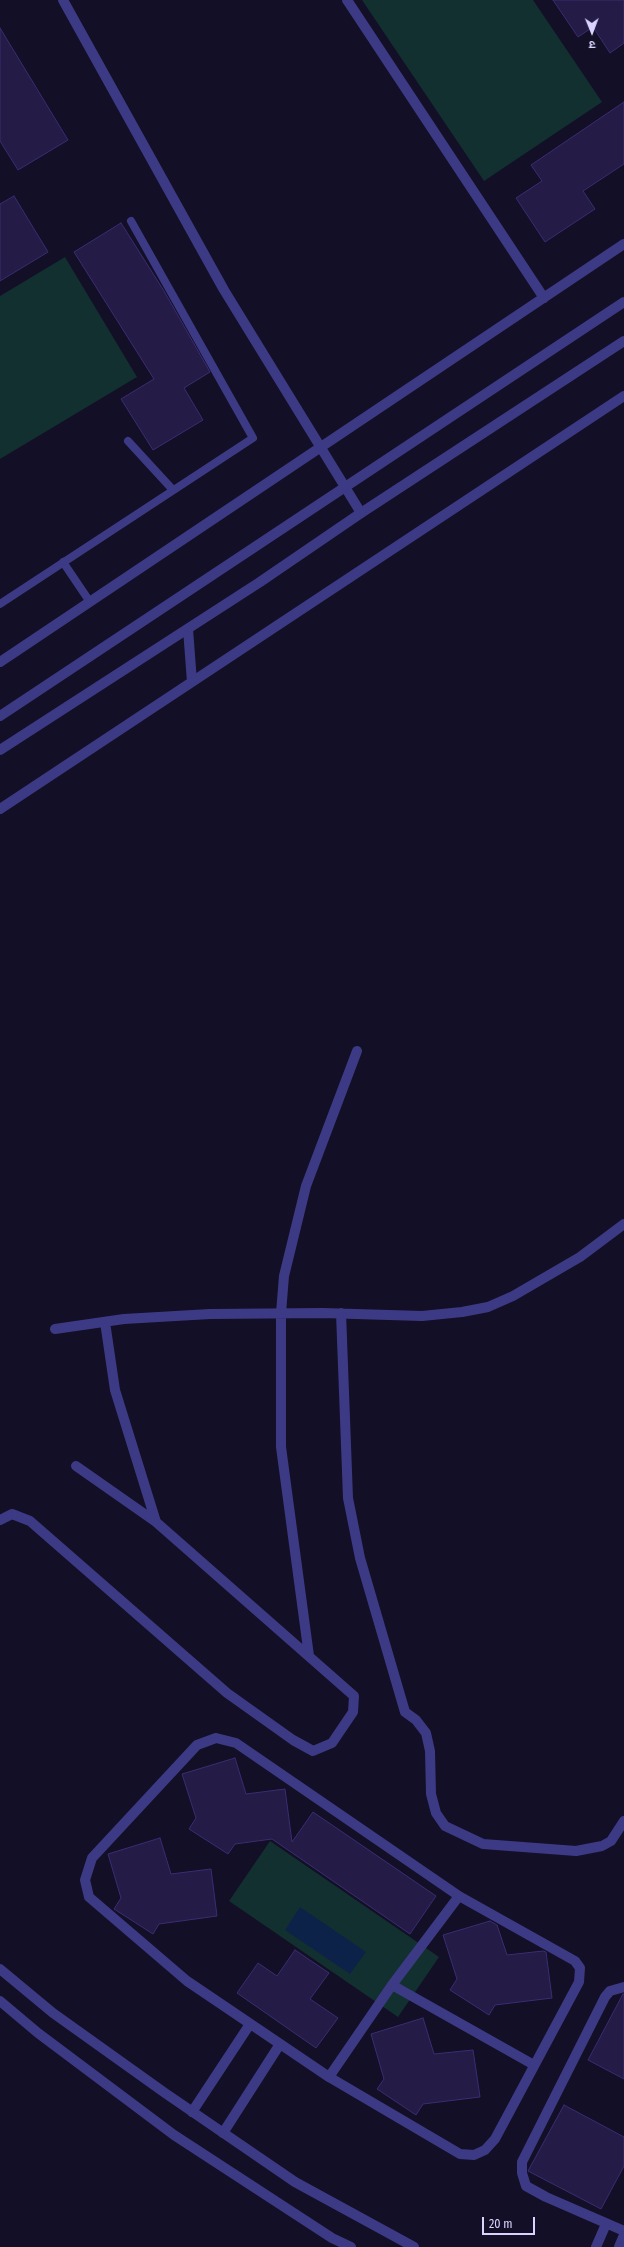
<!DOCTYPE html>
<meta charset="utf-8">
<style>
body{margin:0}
#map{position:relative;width:624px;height:2247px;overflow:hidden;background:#130f26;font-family:"Fira Sans Condensed","Noto Sans Devanagari",sans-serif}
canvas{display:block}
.north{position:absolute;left:572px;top:12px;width:40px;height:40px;-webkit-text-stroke:3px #130f26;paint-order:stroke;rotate:179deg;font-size:11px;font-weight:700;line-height:16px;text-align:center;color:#d9d4ff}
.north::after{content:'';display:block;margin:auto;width:14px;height:18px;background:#d9d4ff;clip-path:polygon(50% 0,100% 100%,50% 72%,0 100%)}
.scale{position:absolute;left:482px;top:2217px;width:53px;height:18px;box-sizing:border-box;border:2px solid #d9d4ff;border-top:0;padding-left:5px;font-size:12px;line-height:14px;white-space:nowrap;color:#d9d4ff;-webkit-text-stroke:3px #130f26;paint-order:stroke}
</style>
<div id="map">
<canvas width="624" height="2247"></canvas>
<div class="north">उ</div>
<div class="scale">20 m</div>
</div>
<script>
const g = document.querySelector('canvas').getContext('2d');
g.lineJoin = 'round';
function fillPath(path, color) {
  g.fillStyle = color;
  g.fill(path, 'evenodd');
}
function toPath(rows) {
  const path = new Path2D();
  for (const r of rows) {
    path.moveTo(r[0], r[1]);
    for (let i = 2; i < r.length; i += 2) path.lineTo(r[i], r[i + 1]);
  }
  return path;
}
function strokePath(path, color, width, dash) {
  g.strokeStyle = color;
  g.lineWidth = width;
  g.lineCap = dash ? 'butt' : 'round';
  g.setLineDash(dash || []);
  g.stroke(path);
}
fillPath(toPath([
 [362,0,533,0,602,102,484,181],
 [65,257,137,377,0,459,0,296],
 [270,1841,439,1957,398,2017,229,1901]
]), '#12302f');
fillPath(toPath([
 [300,1907,366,1952,350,1974,285,1930]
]), '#0c2248');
const building = toPath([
 [553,0,624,0,624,43,610,53,593,27,578,37,553,0],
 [0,28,68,140,18,170,0,141,0,28],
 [624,102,624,164,583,191,595,209,545,242,516,198,542,181,531,165,624,102],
 [14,196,48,252,0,281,0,204,14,196],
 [121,223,164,291,210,372,184,388,203,420,153,450,121,399,154,379,74,252,121,223],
 [235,1758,246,1794,285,1789,292,1842,313,1812,436,1896,410,1934,272,1839,235,1844,228,1854,189,1829,196,1818,182,1774,235,1758],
 [160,1838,171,1874,211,1869,217,1916,159,1924,153,1934,114,1909,121,1898,108,1854,160,1838],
 [490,1921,497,1925,507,1955,543,1951,546,1952,552,1998,495,2005,489,2015,450,1990,457,1979,443,1935,490,1921],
 [295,1950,329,1973,310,1999,338,2018,316,2048,237,1993,258,1963,277,1976,295,1950],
 [623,1994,624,1994,624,2079,588,2060,623,1994],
 [423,2018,434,2054,473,2050,480,2097,423,2104,416,2115,377,2089,384,2079,371,2034,423,2018],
 [564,2105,624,2137,624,2166,601,2209,528,2171,564,2105]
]);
fillPath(building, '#241b47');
strokePath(building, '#3b2d73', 1);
strokePath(toPath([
 [128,441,173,490],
 [63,562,90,602],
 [0,604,253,438,131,221]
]), '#3d3a85', 8);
strokePath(toPath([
 [63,0,224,290,361,513],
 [347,0,544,298],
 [188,629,192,682],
 [0,662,624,244],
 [0,809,624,396],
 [341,1313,348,1498,360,1558,405,1712,416,1720,426,1733,430,1751,431,1794,436,1813,445,1826,483,1844,576,1851,602,1846,611,1841,624,1821],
 [105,1322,115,1390,156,1522],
 [55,1329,124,1319,210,1314,323,1313,422,1316,462,1312,488,1307,513,1296,580,1257,624,1224],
 [0,1520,12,1514,30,1521,227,1693,293,1740,313,1751,332,1743,353,1712,354,1696,156,1522,76,1466],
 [309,1656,281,1447,281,1313,284,1276,306,1186,357,1051],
 [216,1738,236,1743,459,1896,575,1961,580,1968,579,1982,495,2139,485,2150,474,2155,460,2154,329,2077,187,1981,89,1897,85,1880,92,1858,197,1745,216,1738],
 [459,1896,392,1985,534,2065],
 [624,1987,610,1991,605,1997,522,2162,522,2173,526,2186,546,2197,624,2231],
 [329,2077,392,1985],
 [192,2112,250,2024],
 [223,2133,280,2044],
 [596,2247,606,2224],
 [619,2247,624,2235]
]), '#3d3a85', 10);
strokePath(toPath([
 [0,716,624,302],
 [0,750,260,582,361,513,624,341],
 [0,1969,53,2013,165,2093,295,2182,414,2247],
 [0,2001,38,2033,174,2135,332,2238,351,2247]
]), '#3d3a85', 10);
</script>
